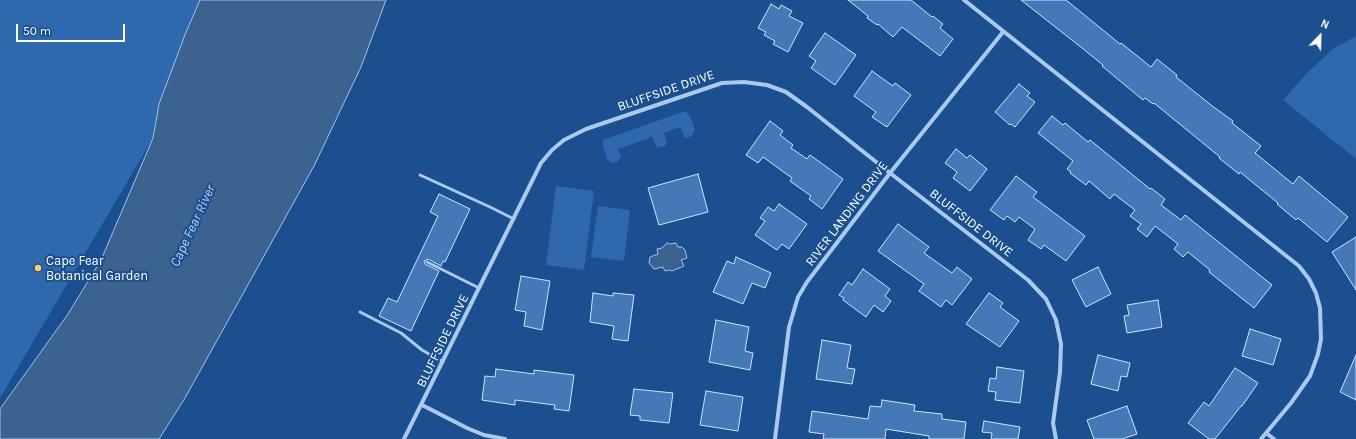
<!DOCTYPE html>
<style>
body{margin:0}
#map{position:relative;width:1356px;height:439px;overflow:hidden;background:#1b4f8f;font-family:Karla,sans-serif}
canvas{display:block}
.north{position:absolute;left:1300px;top:16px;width:40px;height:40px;-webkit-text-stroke:3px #1b4f8f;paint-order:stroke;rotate:23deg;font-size:11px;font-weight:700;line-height:16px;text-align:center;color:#fff}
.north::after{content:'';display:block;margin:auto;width:14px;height:18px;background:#fff;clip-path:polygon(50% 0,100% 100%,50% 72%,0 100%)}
.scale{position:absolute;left:16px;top:24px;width:109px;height:18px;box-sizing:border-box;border:2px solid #fff;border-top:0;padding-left:5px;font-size:12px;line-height:14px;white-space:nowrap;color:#fff;-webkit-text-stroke:3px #1b4f8f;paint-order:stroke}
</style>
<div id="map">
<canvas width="1356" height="439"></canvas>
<div class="north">N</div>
<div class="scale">50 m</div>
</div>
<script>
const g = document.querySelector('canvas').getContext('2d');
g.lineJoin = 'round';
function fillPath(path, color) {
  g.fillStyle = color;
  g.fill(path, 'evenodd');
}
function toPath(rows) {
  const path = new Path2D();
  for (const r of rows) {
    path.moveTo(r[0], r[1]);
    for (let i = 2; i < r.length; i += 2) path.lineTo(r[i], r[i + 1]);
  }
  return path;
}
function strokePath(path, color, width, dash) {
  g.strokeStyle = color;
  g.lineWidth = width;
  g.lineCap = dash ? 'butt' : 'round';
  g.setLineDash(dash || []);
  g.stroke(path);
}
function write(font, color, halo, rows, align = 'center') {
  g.font = font + ' Karla,sans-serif';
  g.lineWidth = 4;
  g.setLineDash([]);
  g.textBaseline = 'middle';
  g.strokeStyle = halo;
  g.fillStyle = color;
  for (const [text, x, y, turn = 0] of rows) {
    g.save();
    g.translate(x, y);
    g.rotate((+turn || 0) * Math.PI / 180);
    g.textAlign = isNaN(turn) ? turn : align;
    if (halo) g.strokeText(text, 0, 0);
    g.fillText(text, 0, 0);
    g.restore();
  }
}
fillPath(toPath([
 [0,0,206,0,153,138,0,398],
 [1356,36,1356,159,1283,100,1309,71,1333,49],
 [685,111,690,116,695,130,693,134,690,137,685,138,680,127,664,133,667,142,665,146,657,148,652,137,618,149,621,157,617,162,611,163,607,159,603,146,603,140],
 [556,186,594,191,584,270,546,265],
 [598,206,630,210,624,261,591,257]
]), '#2e69ad');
const water = toPath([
 [200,0,386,0,361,67,314,166,185,398,159,439,0,439,0,409,68,314,101,260,153,138,159,104,186,32,200,0],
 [667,243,669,244,676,243,678,247,682,247,685,250,687,258,681,260,684,266,672,271,669,270,665,271,663,267,654,269,649,263,650,257,658,254,657,249,662,248,667,243]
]);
fillPath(water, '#3c6290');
strokePath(water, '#9cc4f0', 1);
const building = toPath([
 [848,0,911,0,932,17,933,16,943,24,940,28,953,39,940,56,902,27,893,37,878,24,877,25,867,18,868,16,848,0],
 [1021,0,1066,0,1120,44,1121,43,1151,67,1157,59,1177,75,1176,77,1211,105,1233,121,1232,123,1261,146,1255,153,1293,184,1299,176,1348,217,1327,242,1298,218,1296,220,1277,204,1278,203,1240,172,1239,174,1219,158,1220,157,1154,103,1153,104,1145,98,1143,100,1102,66,1103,65,1082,48,1021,0],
 [771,4,779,9,781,5,792,11,789,16,803,23,788,52,773,44,775,41,764,35,766,32,758,28,771,4],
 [825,33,856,55,835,85,811,68,816,61,809,56,825,33],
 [872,71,893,86,895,83,911,95,887,127,872,117,876,112,854,96,872,71],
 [1019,84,1030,93,1027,96,1035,102,1015,127,1011,124,1010,125,995,112,1019,84],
 [1052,116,1063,125,1065,123,1088,142,1090,140,1150,189,1151,188,1165,199,1161,205,1181,220,1185,215,1272,285,1254,308,1209,272,1210,270,1188,252,1183,257,1174,249,1178,244,1155,226,1147,237,1137,229,1141,224,1130,216,1135,210,1114,194,1110,199,1089,181,1086,185,1070,173,1071,172,1067,169,1073,161,1038,133,1052,116],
 [770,121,783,131,780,135,793,145,791,148,807,159,810,155,843,179,822,209,809,199,811,196,790,181,792,178,763,157,758,163,746,155,770,121],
 [956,149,967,158,970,155,987,169,970,191,953,178,957,172,945,163,956,149],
 [698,174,708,212,659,225,648,188,698,174],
 [1016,176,1037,192,1033,197,1085,236,1066,261,1044,245,1041,249,1028,240,1035,229,1019,217,1015,222,1007,216,1004,220,990,210,1016,176],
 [439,194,470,209,445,262,443,261,441,266,428,259,424,261,425,264,439,271,411,331,379,316,388,298,397,302,438,216,430,212,439,194],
 [779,204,807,224,789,249,782,244,777,250,755,235,765,221,760,218,768,207,774,211,779,204],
 [898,224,929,247,924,253,952,273,957,267,972,279,952,305,946,300,941,307,919,291,924,284,878,251,898,224],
 [1356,237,1356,290,1332,252,1356,237],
 [736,257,771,273,765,288,752,283,743,304,713,292,727,261,734,264,736,257],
 [1098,267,1111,294,1086,307,1072,280,1098,267],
 [863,269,890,289,885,296,891,301,883,312,874,305,866,317,843,300,844,298,839,295,848,282,852,285,863,269],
 [521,276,550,281,542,330,524,326,526,312,515,310,521,276],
 [593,293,613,296,613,293,634,295,628,341,612,339,614,326,590,322,593,293],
 [989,293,1003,303,1000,307,1019,321,1000,347,966,324,989,293],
 [1158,300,1162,327,1127,333,1124,316,1129,315,1127,305,1158,300],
 [716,320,749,327,745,351,753,353,750,370,709,362,716,320],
 [1250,329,1281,339,1273,365,1242,356,1250,329],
 [822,340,851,345,847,368,855,369,852,384,816,379,822,340],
 [1098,355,1130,363,1127,377,1121,376,1118,391,1091,384,1098,355],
 [1356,355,1356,400,1340,392,1356,355],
 [997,367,1024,371,1020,403,995,400,996,392,988,391,990,378,996,379,997,367],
 [1235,368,1258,383,1242,406,1241,406,1215,439,1209,439,1188,423,1204,402,1209,406,1235,368],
 [496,369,534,374,534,370,574,375,569,411,554,409,555,405,515,400,515,405,482,400,485,376,495,377,496,369],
 [634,389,673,393,669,423,640,420,640,416,630,415,634,389],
 [706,391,743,397,738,431,700,425,706,391],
 [882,400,915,405,914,411,942,414,942,419,966,422,964,439,929,439,929,436,886,429,885,439,823,439,824,434,809,432,812,411,868,419,870,406,881,407,882,400],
 [1127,406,1137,434,1122,439,1094,439,1087,420,1127,406],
 [984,421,1020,427,1018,439,991,439,992,433,982,432,984,421]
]);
fillPath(building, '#4478b7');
strokePath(building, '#cfe3fa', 1);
strokePath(toPath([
 [420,175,490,207,514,219],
 [427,262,479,288],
 [360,312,401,333,422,350,443,362]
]), '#a9c9ee', 3);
strokePath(toPath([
 [964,0,1299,266,1309,279,1316,293,1320,308,1321,339,1318,354,1310,376,1291,403,1261,439],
 [422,405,467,428,484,435,505,439],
 [1266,433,1274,439],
 [404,439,541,163,552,150,564,140,586,129,722,83,744,82,767,85,786,92,807,107,890,173,1028,280,1046,299,1056,320,1061,344,1060,372,1053,423,1056,439],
 [775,439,789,327,798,297,807,282,890,173,1003,32]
]), '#a9c9ee', 4);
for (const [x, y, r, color] of [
 [38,268,4,"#ffd166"]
]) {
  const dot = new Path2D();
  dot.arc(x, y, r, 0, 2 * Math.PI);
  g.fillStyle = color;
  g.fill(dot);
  strokePath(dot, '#1b4f8f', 1.5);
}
write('13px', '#fff', '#1b4f8f', [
 ["BLUFFSIDE DRIVE",666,91,-19],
 ["RIVER LANDING DRIVE",847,214,-53],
 ["BLUFFSIDE DRIVE",971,223,38],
 ["BLUFFSIDE DRIVE",443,341,-64]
]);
write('13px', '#fff', '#1b4f8f', [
 ["Cape Fear",46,261],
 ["Botanical Garden",46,276]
], 'left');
write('italic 14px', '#b5d3f5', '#1b4f8f', [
 ["Cape Fear River",193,226,-65]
]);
</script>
